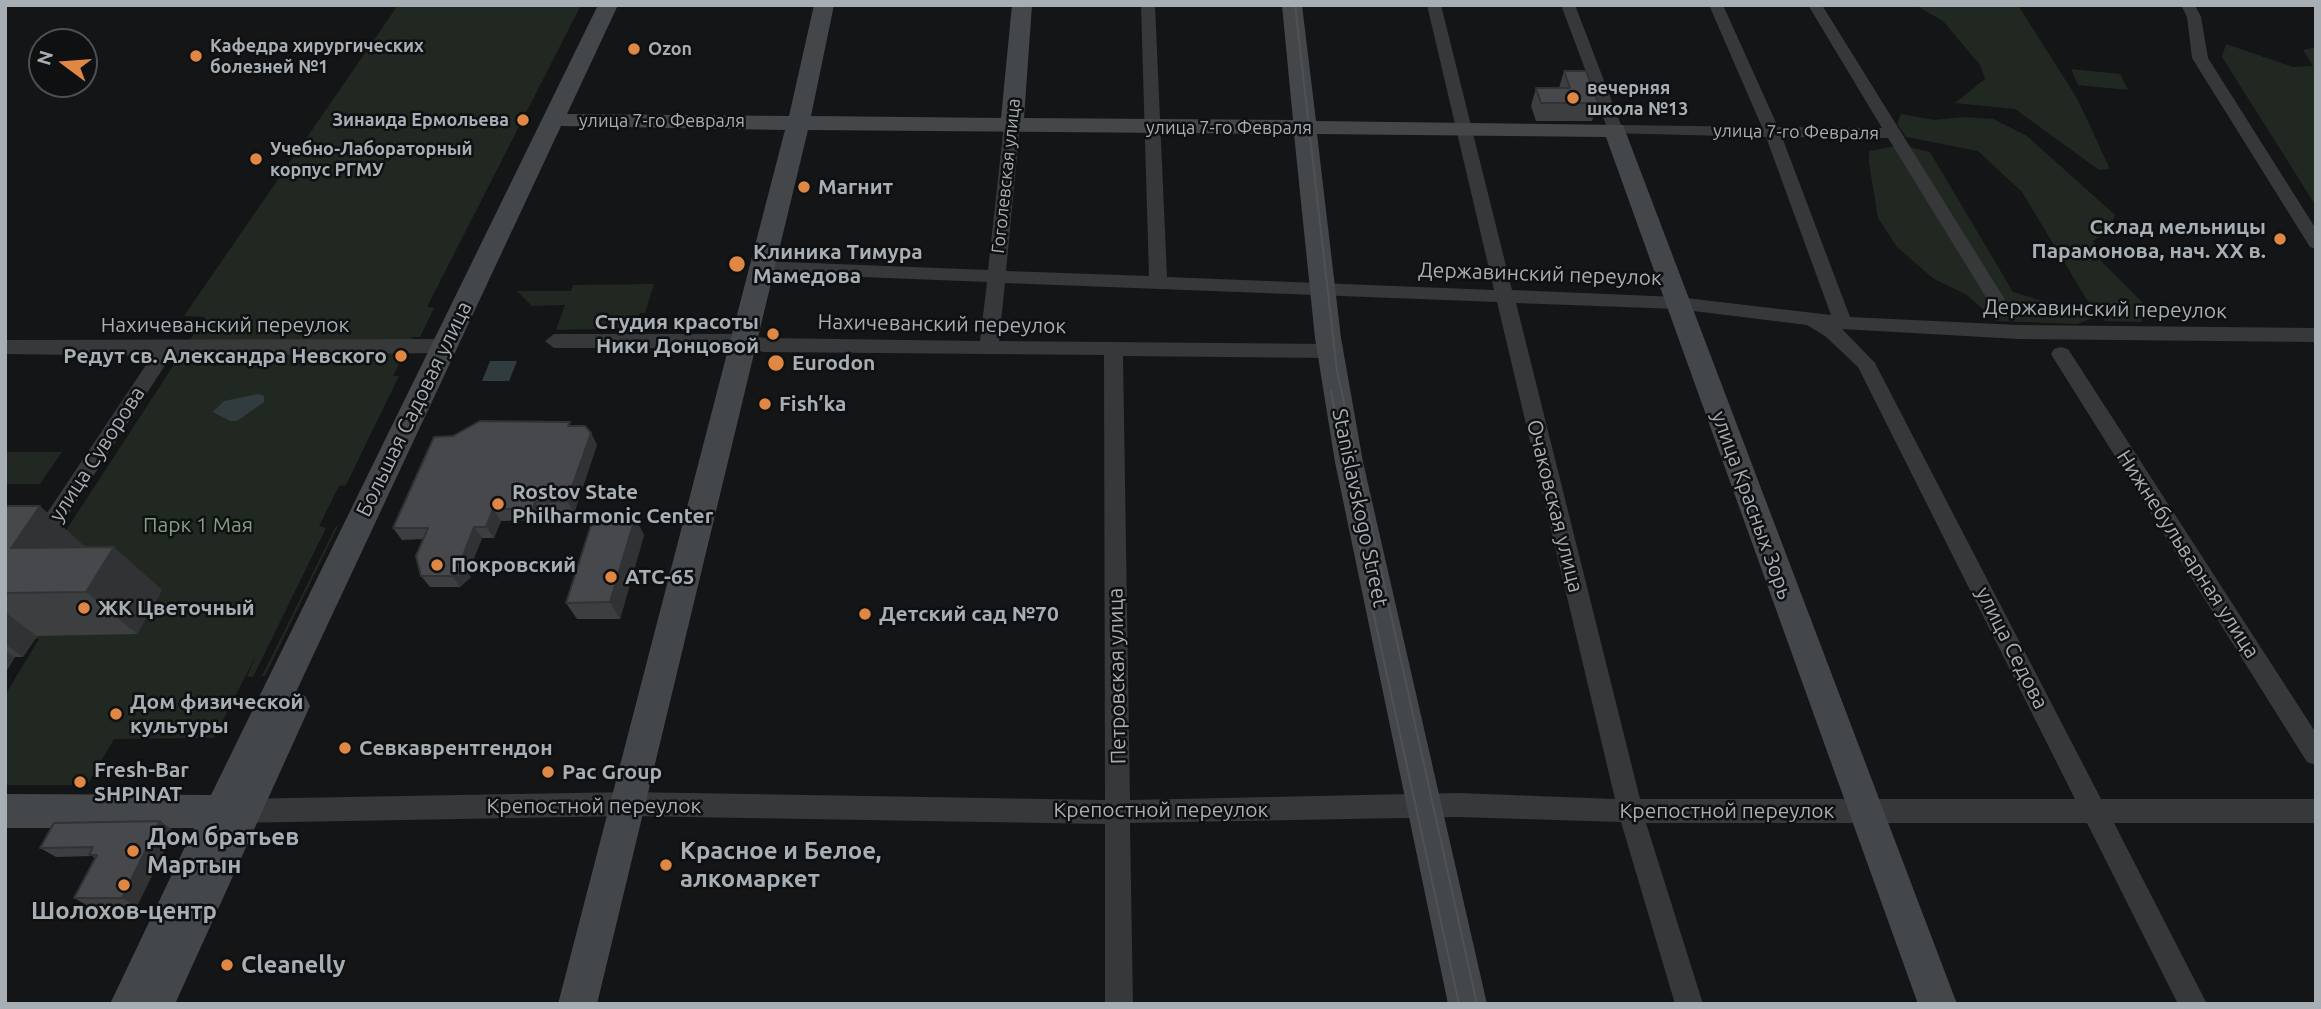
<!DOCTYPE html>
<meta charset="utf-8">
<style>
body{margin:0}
#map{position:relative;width:2321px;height:1009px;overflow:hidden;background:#141516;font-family:Ubuntu,sans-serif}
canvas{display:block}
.frame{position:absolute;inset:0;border:7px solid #a7afb5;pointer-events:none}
.north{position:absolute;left:28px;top:28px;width:70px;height:70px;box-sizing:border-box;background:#0f1011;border:2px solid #4c5053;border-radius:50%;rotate:286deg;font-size:19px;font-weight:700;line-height:28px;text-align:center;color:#a7afb5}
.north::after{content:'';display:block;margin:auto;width:24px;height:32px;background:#df8743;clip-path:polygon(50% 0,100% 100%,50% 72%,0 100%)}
</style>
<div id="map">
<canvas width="2321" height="1009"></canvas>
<div class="frame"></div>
<div class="north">N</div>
</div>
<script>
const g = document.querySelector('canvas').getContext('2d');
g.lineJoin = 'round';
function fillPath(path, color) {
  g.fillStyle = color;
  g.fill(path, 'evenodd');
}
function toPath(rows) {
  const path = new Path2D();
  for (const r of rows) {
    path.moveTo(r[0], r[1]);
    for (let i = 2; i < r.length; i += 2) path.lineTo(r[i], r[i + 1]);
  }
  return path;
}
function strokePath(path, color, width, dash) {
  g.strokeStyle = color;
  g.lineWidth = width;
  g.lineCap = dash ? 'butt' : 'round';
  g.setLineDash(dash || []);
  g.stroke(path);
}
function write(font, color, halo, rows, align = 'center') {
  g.font = font + ' Ubuntu,sans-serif';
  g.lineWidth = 5;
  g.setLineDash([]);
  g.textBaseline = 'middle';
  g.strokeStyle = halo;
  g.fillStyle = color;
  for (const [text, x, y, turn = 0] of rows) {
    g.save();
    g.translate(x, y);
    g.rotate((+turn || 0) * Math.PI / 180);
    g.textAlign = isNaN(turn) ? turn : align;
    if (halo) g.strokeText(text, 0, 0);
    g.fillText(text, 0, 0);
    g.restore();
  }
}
fillPath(toPath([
 [398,5,581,5,427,307,434,308,420,337,412,337,393,376,399,376,346,485,339,486,319,526,326,528,253,677,247,677,255,657,214,738,114,739,87,785,5,785,5,695,39,639,5,640,5,624,205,317,184,316],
 [1915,5,2018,5,2078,100,2110,169,2099,170,2015,109,1955,103,1985,79,1980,65,1943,21],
 [2226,44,2293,67,2313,66,2303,50,2316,47,2316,206,2222,57],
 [2071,69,2120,74,2128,90,2078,85],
 [1901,114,1934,120,1963,117,1993,119,2027,136,2115,215,2110,230,2093,241,2102,262,2144,304,2142,322,2105,321,2087,300,2022,192,1978,151,1906,137,1897,124],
 [1901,145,1930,152,2013,292,2049,303,2072,304,2093,318,2077,324,1996,321,1967,295,1934,279,1897,247,1878,218,1869,163,1869,151],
 [654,284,645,313,640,313,635,328,556,330,565,305,532,306,517,291,571,291,573,285],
 [5,452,62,452,40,484,5,484],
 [336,526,338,526,265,676,262,676]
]), '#212821');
fillPath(toPath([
 [490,361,517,361,509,381,482,381],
 [258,394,264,396,264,402,237,421,230,421,213,412,224,401]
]), '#313c3f');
fillPath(toPath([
 [1141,5,1155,5,1167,277,1494,290,1427,5,1441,5,1512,290,1677,297,1831,315,1766,137,1609,133,1561,5,1575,5,1621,125,1762,127,1709,5,1723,5,1778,127,1882,128,1808,5,1822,5,2007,303,1998,309,1992,307,1888,138,1782,137,1850,317,2018,325,2316,328,2316,342,2018,339,1842,329,1875,363,2101,799,2316,799,2316,823,2114,823,2207,1004,2178,1004,2087,823,1646,823,1703,1004,1675,1004,1621,822,1458,817,1130,823,1133,1004,1105,1004,1105,824,628,816,235,823,226,819,223,811,226,803,235,799,628,792,1105,800,1104,355,764,352,744,348,554,348,545,341,554,334,744,334,764,338,980,341,987,282,761,273,752,267,761,261,988,270,1004,124,1012,119,1020,124,1006,271,1149,276,1141,5],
 [1005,283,1497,302,1615,799,1458,793,1130,800,1123,356,1330,358,1340,351,1330,344,999,341,1005,283],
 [1516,303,1677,309,1807,325,1825,336,1858,367,2075,799,1640,799,1516,303],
 [2181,5,2195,5,2201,17,2208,58,2316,229,2316,249,2310,247,2192,58,2187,17,2181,5],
 [444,339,453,346,444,353,171,356,46,549,38,552,30,549,27,543,152,356,5,354,5,340,444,339],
 [2061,347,2068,349,2316,733,2316,765,2307,762,2054,359,2051,354,2054,349,2061,347]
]), '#36383a');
fillPath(toPath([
 [598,5,618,5,567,114,789,116,814,5,834,5,811,116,1001,118,1012,5,1032,5,1024,118,1293,120,1282,5,1302,5,1316,121,1623,125,1957,1004,1918,1004,1606,137,1317,134,1341,338,1363,462,1487,1004,1448,1004,1335,462,1315,338,1294,134,808,130,597,1004,558,1004,785,130,561,126,296,692,305,696,310,706,175,1004,110,1004,194,828,5,828,5,794,211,795,598,5]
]), '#44474a');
strokePath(toPath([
 [1295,5,1337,371,1477,1004],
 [1331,391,1368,588,1459,1004]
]), '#4f5255', 2);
fillPath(toPath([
 [1564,71,1598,103,1592,121,1536,121,1531,106,1536,88,1559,88],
 [573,426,591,433,597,445,574,513,542,513,540,520,501,521,494,538,482,538,468,573,471,577,460,587,430,587,421,576,423,539,402,540,393,528,453,436],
 [5,506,86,547,162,590,137,634,37,636,23,657,15,657,7,670,5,670],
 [635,518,644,535,620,619,577,619,566,603],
 [160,821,174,831,137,906,90,907,74,898,95,858,92,856,56,857,40,848]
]), '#3c3e40');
fillPath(toPath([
 [591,433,597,445,574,513,567,501],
 [535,502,542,513,540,520,533,509],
 [40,506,90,551,11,548],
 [493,509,501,521,494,538,486,527],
 [635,518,644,535,620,619,610,602],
 [474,527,482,538,468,573,471,577,460,587,452,576,460,563],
 [114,547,162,590,137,634,86,592],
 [5,612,37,636,23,657,5,644],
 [5,651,15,657,7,670,5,669],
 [160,821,174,831,137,906,122,898]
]), '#313234');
const building = toPath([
 [1564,71,1586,71,1598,103,1541,103,1536,88,1570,88,1564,71],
 [480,421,570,422,568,426,585,426,591,433,567,501,535,502,533,509,493,509,486,527,474,527,460,563,463,566,452,576,421,576,416,556,428,528,393,528,434,437,453,436,480,421],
 [5,506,40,506,11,548,114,547,86,592,5,593,5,506],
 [635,518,610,602,566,603,593,519,635,518],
 [160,821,122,898,74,898,97,855,89,855,93,847,40,848,54,823,160,821]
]);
fillPath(building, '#46484b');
strokePath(building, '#313234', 2);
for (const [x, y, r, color] of [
 [634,49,7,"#df8743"],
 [196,56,7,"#df8743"],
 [1573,98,7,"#df8743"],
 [523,120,7,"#df8743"],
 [256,159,7,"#df8743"],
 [804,187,7,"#df8743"],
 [2280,239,7,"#df8743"],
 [737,264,9,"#df8743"],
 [773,334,7,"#df8743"],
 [401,356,7,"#df8743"],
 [776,363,9,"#df8743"],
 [765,404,7,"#df8743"],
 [498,504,7,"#df8743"],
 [437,565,7,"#df8743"],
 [611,577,7,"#df8743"],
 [84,608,7,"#df8743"],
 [865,614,7,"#df8743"],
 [116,714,7,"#df8743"],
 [345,748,7,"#df8743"],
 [548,772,7,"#df8743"],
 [80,782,7,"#df8743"],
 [133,851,7,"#df8743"],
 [666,865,7,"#df8743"],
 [124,885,7,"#df8743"],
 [227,965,7,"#df8743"]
]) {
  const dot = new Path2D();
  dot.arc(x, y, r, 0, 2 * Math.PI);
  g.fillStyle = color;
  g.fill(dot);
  strokePath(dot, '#0f1011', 2.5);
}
write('bold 18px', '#a7afb5', '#0f1011', [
 ["Кафедра хирургических",210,46],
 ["болезней №1",210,67],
 ["Ozon",648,49],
 ["вечерняя",1587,88],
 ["школа №13",1587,109],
 ["Зинаида Ермольева",509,120,"right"],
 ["Учебно-Лабораторный",270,149],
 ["корпус РГМУ",270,170]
], 'left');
write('18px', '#a7afb5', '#0f1011', [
 ["улица 7-го Февраля",662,121],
 ["улица 7-го Февраля",1229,128],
 ["улица 7-го Февраля",1796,132,1],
 ["Гоголевская улица",1006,176,-84]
]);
write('bold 21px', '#a7afb5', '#0f1011', [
 ["Магнит",818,187],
 ["Склад мельницы",2266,227,"right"],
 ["Парамонова, нач. XX в.",2266,251,"right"],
 ["Клиника Тимура",753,252],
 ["Мамедова",753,276],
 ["Студия красоты",759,322,"right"],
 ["Ники Донцовой",759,346,"right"],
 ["Редут св. Александра Невского",387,356,"right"],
 ["Eurodon",792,363],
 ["Fish’ka",779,404],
 ["Rostov State",512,492],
 ["Philharmonic Center",512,516],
 ["Покровский",451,565],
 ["АТС-65",625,577],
 ["ЖК Цветочный",98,608],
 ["Детский сад №70",879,614],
 ["Дом физической",130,702],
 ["культуры",130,726],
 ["Севкаврентгендон",359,748],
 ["Fresh-Bar",94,770],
 ["SHPINAT",94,794],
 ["Pac Group",562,772]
], 'left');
write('21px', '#a7afb5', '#0f1011', [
 ["Державинский переулок",1540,274,2],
 ["Державинский переулок",2105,309,1],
 ["Нахичеванский переулок",942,324,1],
 ["Нахичеванский переулок",225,325],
 ["Большая Садовая улица",414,409,-64],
 ["улица Суворова",97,454,-57],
 ["улица Красных Зорь",1752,505,70],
 ["Очаковская улица",1555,506,76],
 ["Stanislavskogo Street",1360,508,78],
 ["Нижнебульварная улица",2188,554,57],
 ["улица Седова",2012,648,63],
 ["Петровская улица",1117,676,-91],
 ["Крепостной переулок",594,806],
 ["Крепостной переулок",1161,810],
 ["Крепостной переулок",1727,811]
]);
write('21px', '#859e80', '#0f1011', [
 ["Парк 1 Мая",198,525]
]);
write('bold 24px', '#a7afb5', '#0f1011', [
 ["Дом братьев",147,837],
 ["Мартын",147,865],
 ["Красное и Белое,",680,851],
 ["алкомаркет",680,879],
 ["Шолохов-центр",124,911,"center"],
 ["Cleanelly",241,965]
], 'left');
</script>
